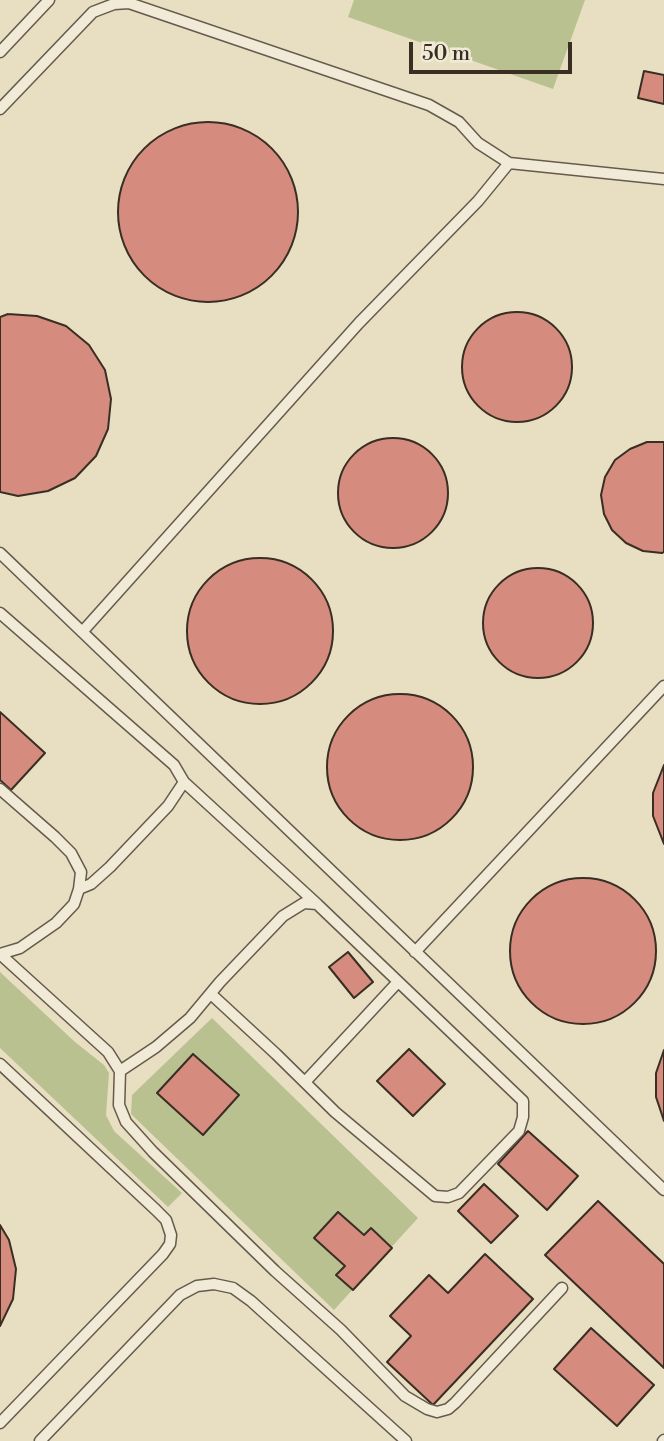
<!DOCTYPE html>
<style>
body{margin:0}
#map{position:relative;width:664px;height:1441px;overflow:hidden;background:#e8dfc2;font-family:"Libre Bodoni",serif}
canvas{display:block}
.scale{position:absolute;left:409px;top:42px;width:163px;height:32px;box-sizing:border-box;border:4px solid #392e24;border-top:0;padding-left:9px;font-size:21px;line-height:24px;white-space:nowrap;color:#392e24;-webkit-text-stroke:5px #f0ead7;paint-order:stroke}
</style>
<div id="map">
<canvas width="664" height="1441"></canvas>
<div class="scale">50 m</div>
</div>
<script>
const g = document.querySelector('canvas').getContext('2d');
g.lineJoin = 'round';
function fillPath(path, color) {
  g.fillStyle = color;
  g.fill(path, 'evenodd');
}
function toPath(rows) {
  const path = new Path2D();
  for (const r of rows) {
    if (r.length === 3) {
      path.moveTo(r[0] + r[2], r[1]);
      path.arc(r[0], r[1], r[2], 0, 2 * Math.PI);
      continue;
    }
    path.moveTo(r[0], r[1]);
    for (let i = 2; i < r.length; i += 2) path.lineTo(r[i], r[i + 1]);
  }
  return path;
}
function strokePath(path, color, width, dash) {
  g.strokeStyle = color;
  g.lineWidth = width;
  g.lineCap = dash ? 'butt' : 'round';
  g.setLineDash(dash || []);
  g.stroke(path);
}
fillPath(toPath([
 [354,0,585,0,553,89,348,17],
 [0,972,75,1042,104,1065,109,1073,106,1115,114,1131,182,1193,168,1207,0,1048],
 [212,1018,418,1218,334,1310,131,1114,132,1095]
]), '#bac190');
const building = toPath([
 [644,71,664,75,664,104,638,98,644,71],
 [208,212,90],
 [517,367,55],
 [8,314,37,316,66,326,89,345,105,370,111,399,108,429,96,456,75,478,48,491,18,496,0,492,0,317,8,314],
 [393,493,55],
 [647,442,664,442,664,552,662,553,643,551,626,543,612,530,604,514,601,495,605,477,615,460,630,449,647,442],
 [260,631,73],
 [538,623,55],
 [400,767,73],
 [0,712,45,753,11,790,0,780,0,712],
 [664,765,664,844,653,816,653,793,664,765],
 [583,951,73],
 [348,952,373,982,354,998,329,967,348,952],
 [409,1049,445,1084,413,1116,377,1081,409,1049],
 [664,1050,664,1121,656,1097,656,1073,664,1050],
 [193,1054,239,1095,203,1135,157,1093,193,1054],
 [528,1131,578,1176,547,1210,498,1164,528,1131],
 [484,1184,518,1216,491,1243,458,1211,484,1184],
 [598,1201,664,1264,664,1368,545,1255,598,1201],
 [338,1212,364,1235,371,1228,392,1248,353,1290,336,1275,345,1266,314,1238,338,1212],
 [0,1225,9,1240,16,1269,13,1299,0,1326,0,1225],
 [485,1254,533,1299,433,1405,387,1362,411,1336,390,1316,429,1275,448,1293,485,1254],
 [591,1328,654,1385,617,1426,554,1369,591,1328]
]);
fillPath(building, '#d58b7d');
strokePath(building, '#392e24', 2);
const service = toPath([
 [0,52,49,0],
 [0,109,93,12,114,4,129,3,429,105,459,122,478,143,509,163,664,179],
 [0,553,664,1190],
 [0,613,174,765,184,782,168,806,110,867,91,884,79,889],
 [83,631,359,323,478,201,509,163],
 [184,782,317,904],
 [0,789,55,837,71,853,81,872,79,889,74,904,56,923,20,948,0,954],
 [415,952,664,686],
 [0,954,108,1052,120,1071,119,1105,126,1122,153,1152,275,1271,341,1330,405,1396,427,1409,437,1412,448,1409,455,1403,562,1288],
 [0,1064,156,1210,166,1220,171,1235,170,1244,163,1254,0,1423],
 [120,1071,156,1047,190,1018,220,982,283,916,304,903,317,904,523,1101,523,1117,519,1131,459,1193,448,1197,435,1196,335,1112,276,1054,211,994],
 [305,1082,397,983],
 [40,1441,180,1295,197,1286,214,1284,233,1288,251,1301,406,1441],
 [663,1441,664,1440]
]);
strokePath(service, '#655a4c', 13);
strokePath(service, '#f0ead7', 10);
</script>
